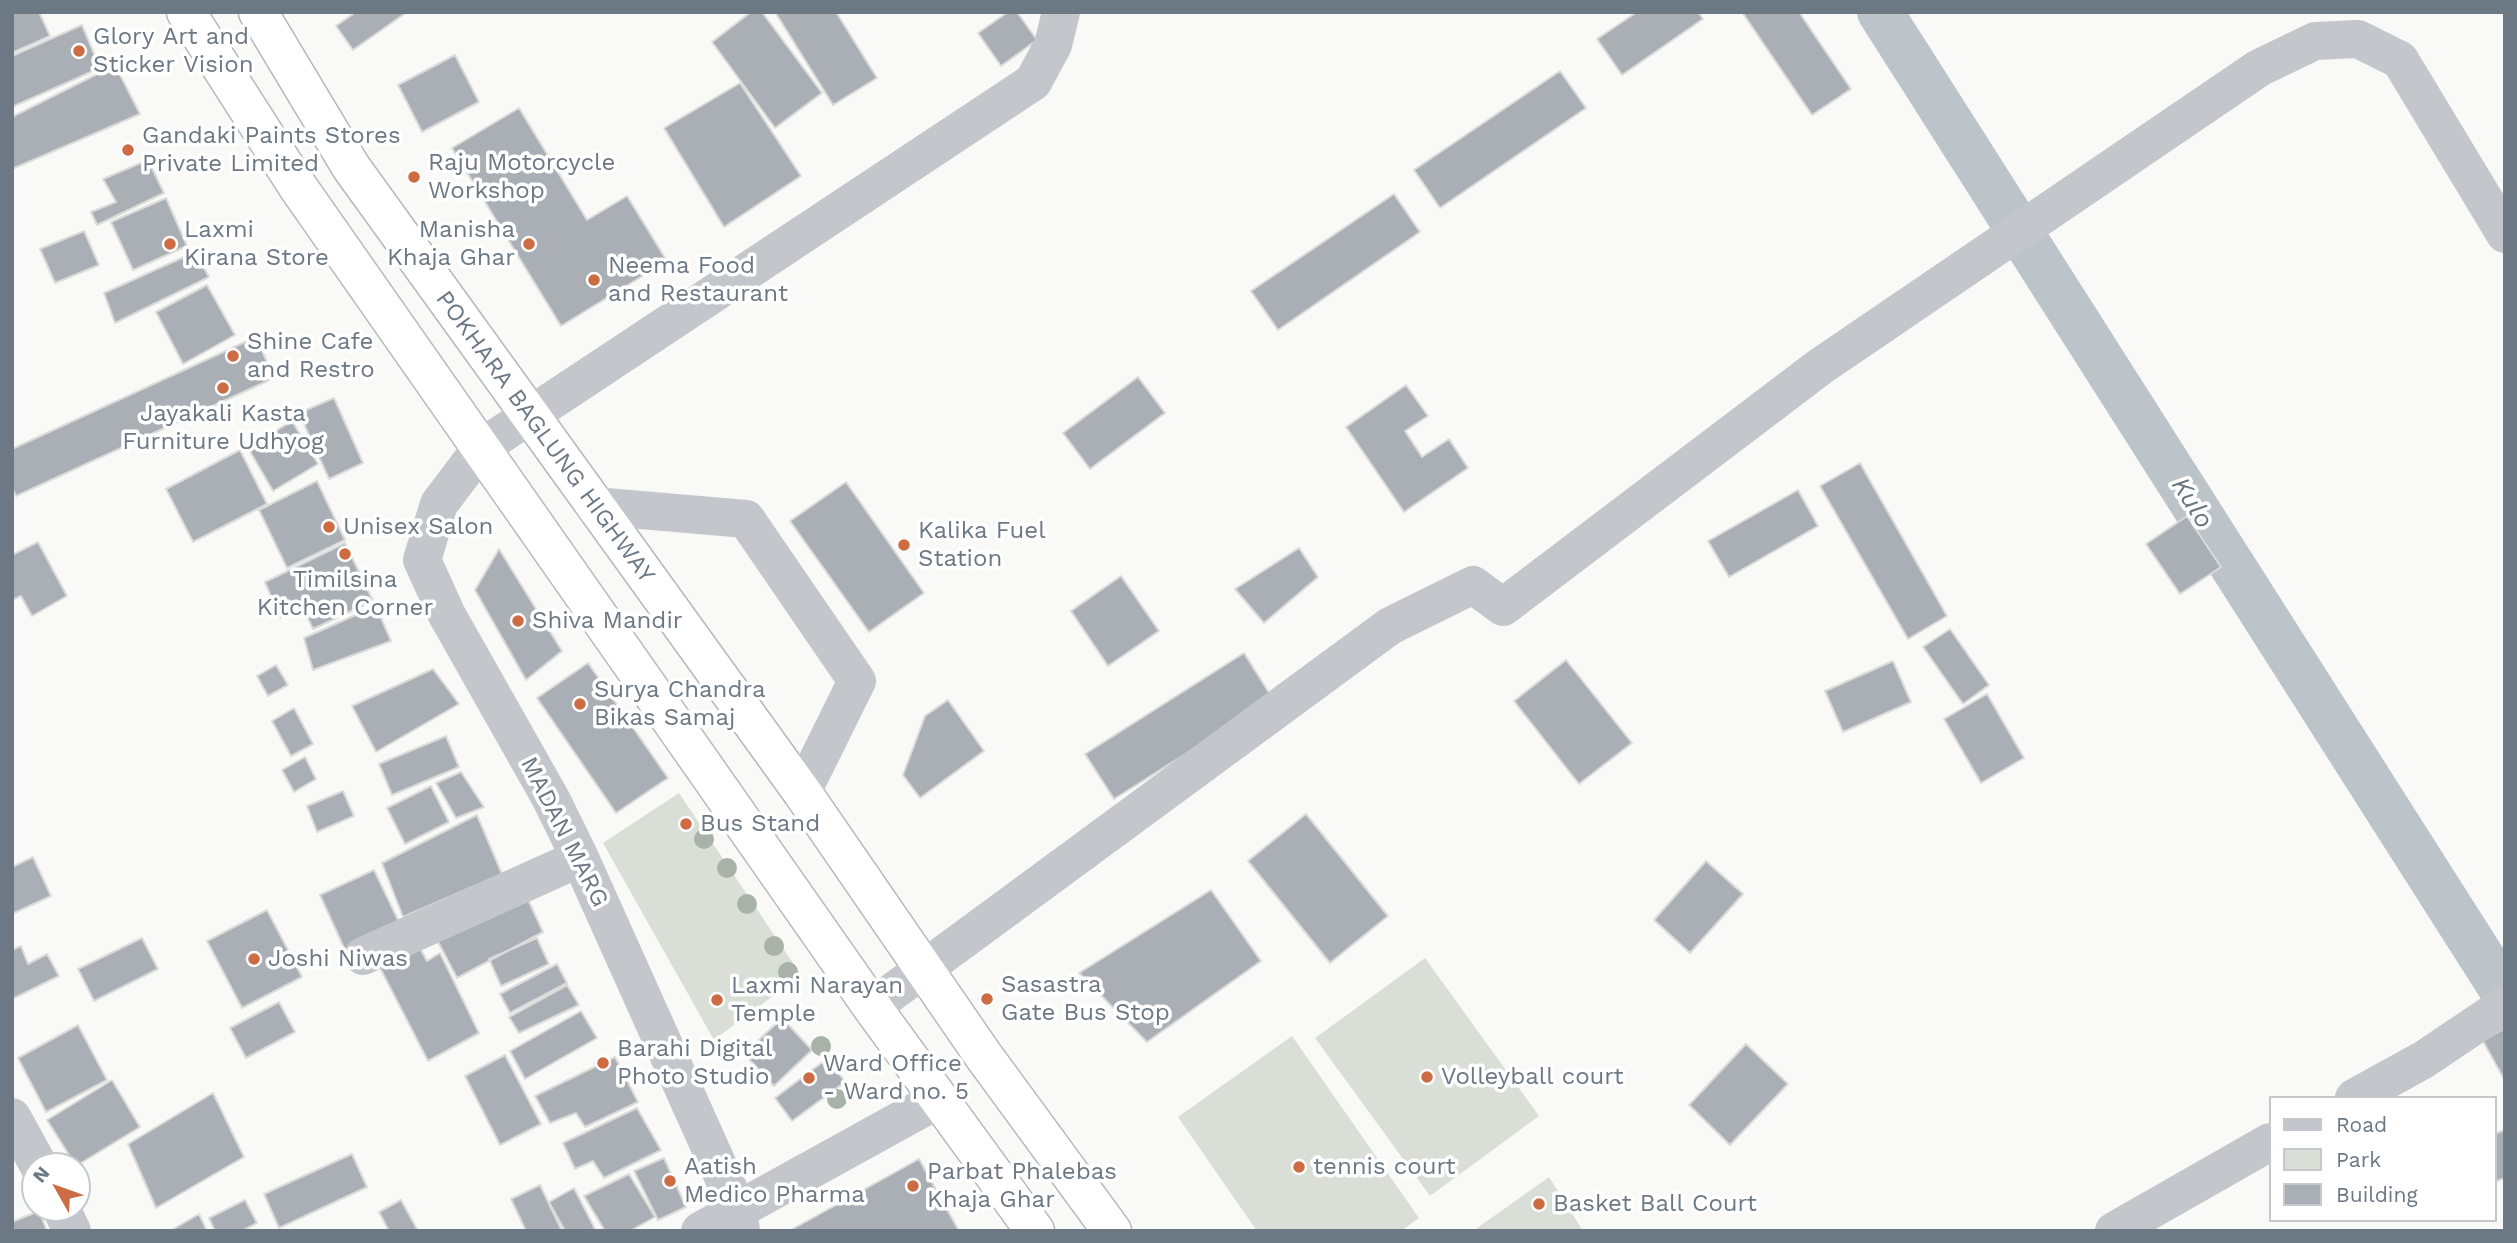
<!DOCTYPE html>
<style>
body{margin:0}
#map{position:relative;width:2517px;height:1243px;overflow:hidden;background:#f9f9f8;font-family:"Work Sans",sans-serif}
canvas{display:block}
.frame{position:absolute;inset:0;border:14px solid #6c7884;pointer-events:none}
.legend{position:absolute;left:2269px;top:1096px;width:228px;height:126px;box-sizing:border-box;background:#fff;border:2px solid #c4c9ce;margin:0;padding:9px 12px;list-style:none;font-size:21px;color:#6c7884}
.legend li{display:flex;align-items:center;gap:14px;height:35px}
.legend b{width:35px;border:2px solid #c4c9ce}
.north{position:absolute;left:21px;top:1152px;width:70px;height:70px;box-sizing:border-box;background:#fff;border:2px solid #c4c9ce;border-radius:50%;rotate:310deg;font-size:19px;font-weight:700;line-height:28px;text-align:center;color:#6c7884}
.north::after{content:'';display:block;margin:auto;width:24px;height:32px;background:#cd6b43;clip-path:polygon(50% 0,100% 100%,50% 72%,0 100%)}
</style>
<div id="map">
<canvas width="2517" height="1243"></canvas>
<div class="frame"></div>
<ul class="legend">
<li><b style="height:9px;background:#c3c6ca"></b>Road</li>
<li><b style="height:19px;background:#d9ded7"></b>Park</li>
<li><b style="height:19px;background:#a9afb5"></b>Building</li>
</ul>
<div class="north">N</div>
</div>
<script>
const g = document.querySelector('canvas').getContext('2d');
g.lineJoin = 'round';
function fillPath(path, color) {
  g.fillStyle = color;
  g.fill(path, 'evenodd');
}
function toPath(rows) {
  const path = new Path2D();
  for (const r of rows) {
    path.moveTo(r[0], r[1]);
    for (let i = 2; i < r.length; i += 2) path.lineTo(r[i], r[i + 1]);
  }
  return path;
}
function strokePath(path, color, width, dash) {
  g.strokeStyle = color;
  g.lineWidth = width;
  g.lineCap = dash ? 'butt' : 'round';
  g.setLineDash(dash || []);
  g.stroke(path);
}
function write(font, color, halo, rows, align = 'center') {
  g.font = font + ' "Work Sans",sans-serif';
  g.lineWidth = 7;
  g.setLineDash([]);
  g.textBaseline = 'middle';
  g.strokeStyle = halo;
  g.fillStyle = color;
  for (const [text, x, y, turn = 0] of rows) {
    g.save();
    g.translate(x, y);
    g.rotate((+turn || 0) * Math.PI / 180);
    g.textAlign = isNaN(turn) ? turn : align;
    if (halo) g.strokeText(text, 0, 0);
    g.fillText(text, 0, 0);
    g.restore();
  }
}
fillPath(toPath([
 [679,793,801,975,714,1040,603,843],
 [1425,958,1539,1116,1430,1196,1315,1038],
 [1292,1036,1419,1218,1401,1231,1257,1231,1178,1117],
 [1549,1177,1583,1231,1473,1231]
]), '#d9ded7');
strokePath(toPath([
 [1880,12,2505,994]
]), '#bcc4c9', 46);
const building = toPath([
 [12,12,39,12,50,36,12,53,12,12],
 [356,12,407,12,353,50,336,26,356,12],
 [751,12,762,12,822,93,775,128,712,42,751,12],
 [775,12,836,12,877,78,833,105,775,12],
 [1008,12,1017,12,1037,40,1001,66,978,33,1008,12],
 [1637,12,1698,12,1703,19,1622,75,1597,39,1637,12],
 [1742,12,1799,12,1851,89,1812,115,1742,12],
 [82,25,100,68,12,107,12,56,82,25],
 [455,55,479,102,422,132,398,85,455,55],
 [115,65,140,114,12,169,12,117,115,65],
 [1560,71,1586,108,1440,208,1414,170,1560,71],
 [740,83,801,176,724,227,664,128,740,83],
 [519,108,587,220,627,196,667,261,561,326,452,148,519,108],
 [148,160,164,193,97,225,91,212,116,202,103,179,148,160],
 [1394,194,1420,232,1278,330,1251,291,1394,194],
 [166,198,187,246,133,270,111,222,166,198],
 [84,231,99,265,55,283,40,249,84,231],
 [195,252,209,277,115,323,104,293,195,252],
 [207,285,235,335,183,364,156,312,207,285],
 [256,337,274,378,16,496,12,488,12,449,256,337],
 [1138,377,1165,413,1090,469,1063,433,1138,377],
 [1406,385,1428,416,1405,431,1422,457,1449,439,1468,468,1404,512,1346,427,1406,385],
 [334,398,363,463,329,479,299,413,334,398],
 [292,421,318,464,273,491,248,448,292,421],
 [240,450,267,504,193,542,166,489,240,450],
 [1860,463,1947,616,1908,639,1820,486,1860,463],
 [317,481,345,540,287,568,259,510,317,481],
 [846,482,924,593,869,632,790,521,846,482],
 [1798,490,1818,526,1729,577,1708,541,1798,490],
 [2187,516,2221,567,2180,594,2146,544,2187,516],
 [38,542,67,596,32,616,21,596,12,600,12,555,38,542],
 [345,543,373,601,313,629,301,604,280,618,265,582,345,543],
 [1299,548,1318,577,1264,623,1235,589,1299,548],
 [499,549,562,651,526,680,475,590,499,549],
 [1121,576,1159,631,1108,666,1071,611,1121,576],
 [376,606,391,641,313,670,304,638,376,606],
 [1950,629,1989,685,1963,704,1923,647,1950,629],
 [1244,653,1273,699,1114,799,1085,754,1244,653],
 [1566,660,1632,743,1579,784,1514,701,1566,660],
 [1893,661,1911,702,1843,732,1825,691,1893,661],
 [588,663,668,778,616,813,537,698,588,663],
 [276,665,288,685,268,696,257,676,276,665],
 [433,669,459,704,376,752,352,706,433,669],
 [1987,694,2024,758,1981,783,1944,719,1987,694],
 [948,700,984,751,920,798,903,775,925,716,948,700],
 [294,708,313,744,291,756,272,721,294,708],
 [446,736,459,767,392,795,379,764,446,736],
 [305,757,316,779,294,792,282,770,305,757],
 [461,772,484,807,456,818,436,783,461,772],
 [431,786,449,822,405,844,387,808,431,786],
 [343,791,354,816,317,832,307,806,343,791],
 [1306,814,1388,916,1330,963,1248,861,1306,814],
 [477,815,502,874,403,917,382,863,477,815],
 [33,857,51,896,12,914,12,867,33,857],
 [1706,861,1743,894,1690,953,1654,920,1706,861],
 [374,870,400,924,345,950,320,895,374,870],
 [1211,890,1261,961,1147,1042,1079,973,1211,890],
 [524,891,543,932,457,978,436,938,524,891],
 [267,910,302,977,242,1008,207,941,267,910],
 [142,938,158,969,94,1001,78,969,142,938],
 [537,938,549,964,501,986,489,959,537,938],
 [416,941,427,961,440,953,479,1033,428,1061,377,962,416,941],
 [21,946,28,964,47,954,59,976,12,999,12,950,21,946],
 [557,964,567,983,510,1013,500,994,557,964],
 [567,985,579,1005,519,1033,509,1017,567,985],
 [279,1002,295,1032,246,1058,230,1028,279,1002],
 [581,1011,597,1038,525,1079,510,1051,581,1011],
 [782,1018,812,1050,774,1086,744,1054,782,1018],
 [78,1025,107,1080,46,1112,18,1058,78,1025],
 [2505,1028,2505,1081,2483,1041,2505,1028],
 [1746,1044,1788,1084,1730,1145,1689,1105,1746,1044],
 [505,1055,541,1124,500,1145,465,1076,505,1055],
 [615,1057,638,1102,585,1127,576,1113,550,1123,535,1096,615,1057],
 [828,1058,845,1082,792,1121,775,1098,828,1058],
 [112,1080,140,1127,76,1166,47,1120,112,1080],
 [213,1093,244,1157,156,1208,128,1144,213,1093],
 [637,1108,661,1150,604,1178,593,1161,575,1169,563,1143,637,1108],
 [2505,1130,2505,1178,2494,1182,2494,1134,2505,1130],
 [352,1154,367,1187,279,1228,264,1194,352,1154],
 [664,1158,686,1207,658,1220,634,1171,664,1158],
 [919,1159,959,1231,789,1231,919,1159],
 [629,1174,655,1217,630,1231,605,1231,584,1196,629,1174],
 [540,1185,562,1231,526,1231,511,1199,540,1185],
 [574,1188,596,1231,565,1231,549,1202,574,1188],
 [245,1200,257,1223,242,1231,215,1231,209,1218,245,1200],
 [401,1200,418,1231,389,1231,379,1212,401,1200],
 [39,1211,47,1231,12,1231,12,1222,39,1211],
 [199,1214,207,1231,170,1231,199,1214]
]);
fillPath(building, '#a9afb5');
strokePath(building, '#dbdbda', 2);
const highway = toPath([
 [186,12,298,187,872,1007,1035,1231],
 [258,12,351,167,802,792,983,1055,1112,1231]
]);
strokePath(highway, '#b5b8bb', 41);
strokePath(toPath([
 [594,506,746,519,857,681,802,792],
 [363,956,580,858],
 [872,1007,1390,626,1473,585,1503,607,1821,366,2259,68,2315,41,2358,39,2400,60,2505,234],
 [2354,1098,2423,1060,2505,1005],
 [12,1117,39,1166],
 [61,1208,72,1231],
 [700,1231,939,1099],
 [741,1231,738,1210,580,858,551,799,447,615,422,560,439,504,482,447,1033,82,1053,45,1061,12],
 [2114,1231,2270,1142]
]), '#c3c6ca', 38);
strokePath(highway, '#fff', 38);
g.fillStyle = '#a9b2a8';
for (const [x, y] of [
 [704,839],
 [727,868],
 [747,904],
 [774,946],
 [788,972],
 [821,1046],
 [837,1099]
]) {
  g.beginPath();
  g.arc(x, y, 10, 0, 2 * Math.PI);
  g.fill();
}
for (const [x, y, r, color] of [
 [79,51,7,"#cd6b43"],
 [128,150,7,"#cd6b43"],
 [414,177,7,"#cd6b43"],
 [170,244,7,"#cd6b43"],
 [529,244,7,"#cd6b43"],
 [594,280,7,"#cd6b43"],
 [233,356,7,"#cd6b43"],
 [223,388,7,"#cd6b43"],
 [329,527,7,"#cd6b43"],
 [904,545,7,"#cd6b43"],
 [345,554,7,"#cd6b43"],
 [518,621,7,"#cd6b43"],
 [580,704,7,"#cd6b43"],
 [686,824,7,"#cd6b43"],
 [254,959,7,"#cd6b43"],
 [987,999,7,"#cd6b43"],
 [717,1000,7,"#cd6b43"],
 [603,1063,7,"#cd6b43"],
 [1427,1077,7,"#cd6b43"],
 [809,1078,7,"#cd6b43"],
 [1299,1167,7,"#cd6b43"],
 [670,1181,7,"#cd6b43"],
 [913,1186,7,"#cd6b43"],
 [1539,1204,7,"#cd6b43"]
]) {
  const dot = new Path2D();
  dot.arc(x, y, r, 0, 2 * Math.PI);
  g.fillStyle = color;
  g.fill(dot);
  strokePath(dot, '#fff', 2.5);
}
write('24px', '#6c7884', '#fff', [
 ["Glory Art and",93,37],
 ["Sticker Vision",93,65],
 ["Gandaki Paints Stores",142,136],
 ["Private Limited",142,164],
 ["Raju Motorcycle",428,163],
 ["Workshop",428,191],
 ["Laxmi",184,230],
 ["Kirana Store",184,258],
 ["Manisha",515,230,"right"],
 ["Khaja Ghar",515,258,"right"],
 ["Neema Food",608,266],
 ["and Restaurant",608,294],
 ["Shine Cafe",247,342],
 ["and Restro",247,370],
 ["Jayakali Kasta",223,414,"center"],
 ["Furniture Udhyog",223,442,"center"],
 ["Unisex Salon",343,527],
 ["Kalika Fuel",918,531],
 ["Station",918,559],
 ["Timilsina",345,580,"center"],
 ["Kitchen Corner",345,608,"center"],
 ["Shiva Mandir",532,621],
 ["Surya Chandra",594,690],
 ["Bikas Samaj",594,718],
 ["Bus Stand",700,824],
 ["Joshi Niwas",268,959],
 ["Sasastra",1001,985],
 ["Gate Bus Stop",1001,1013],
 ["Laxmi Narayan",731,986],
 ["Temple",731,1014],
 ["Barahi Digital",617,1049],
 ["Photo Studio",617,1077],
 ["Ward Office",823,1064],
 ["- Ward no. 5",823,1092],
 ["Volleyball court",1441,1077],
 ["Aatish",684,1167],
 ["Medico Pharma",684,1195],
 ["tennis court",1313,1167],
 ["Parbat Phalebas",927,1172],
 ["Khaja Ghar",927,1200],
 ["Basket Ball Court",1553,1204]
], 'left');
write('24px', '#6c7884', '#fff', [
 ["POKHARA BAGLUNG HIGHWAY",545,437,54],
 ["MADAN MARG",564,832,63]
]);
write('italic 26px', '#68777f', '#fff', [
 ["Kulo",2192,503,58]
]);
</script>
